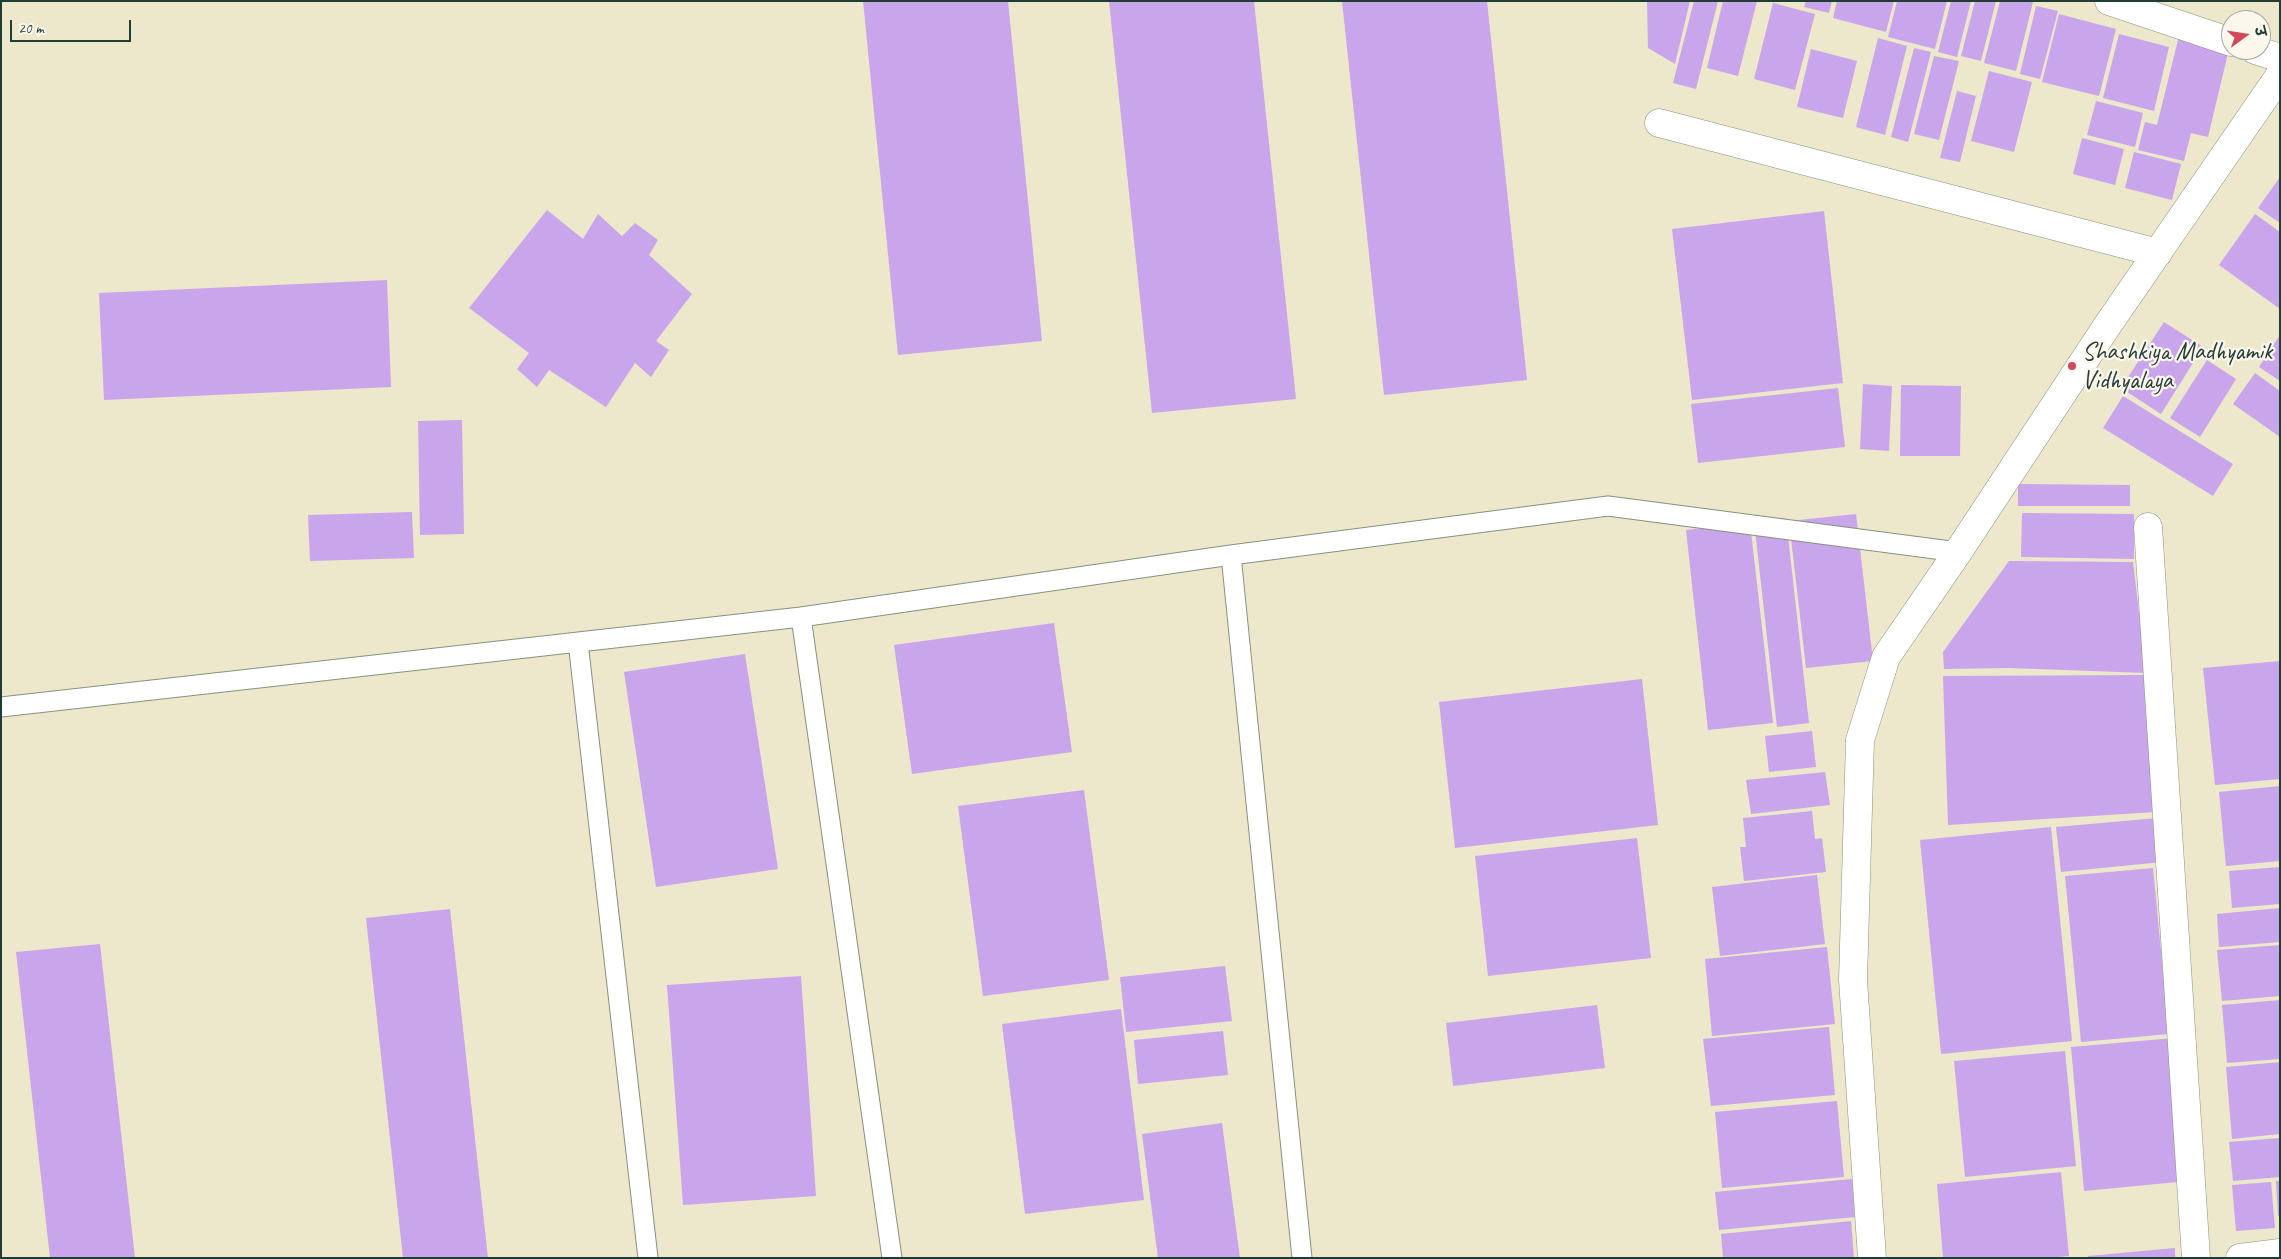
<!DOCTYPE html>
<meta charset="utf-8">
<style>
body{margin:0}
#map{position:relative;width:2281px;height:1259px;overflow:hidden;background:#ede7cb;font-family:Caveat,"Playpen Sans Deva",sans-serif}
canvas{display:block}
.frame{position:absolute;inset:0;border:2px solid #1f3d34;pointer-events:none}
.north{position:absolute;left:2221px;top:10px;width:50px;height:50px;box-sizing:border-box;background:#fbf7ec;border:1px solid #a3ada2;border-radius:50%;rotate:76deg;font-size:14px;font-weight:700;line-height:20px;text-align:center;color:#1f3d34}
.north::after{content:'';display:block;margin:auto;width:18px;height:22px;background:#d1495b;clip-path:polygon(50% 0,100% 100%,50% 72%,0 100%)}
.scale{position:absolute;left:10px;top:20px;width:121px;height:22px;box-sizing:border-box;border:2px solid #1f3d34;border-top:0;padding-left:6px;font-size:15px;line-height:18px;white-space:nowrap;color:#1f3d34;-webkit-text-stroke:4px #fbf7ec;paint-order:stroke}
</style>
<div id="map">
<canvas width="2281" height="1259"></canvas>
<div class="frame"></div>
<div class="north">उ</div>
<div class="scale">20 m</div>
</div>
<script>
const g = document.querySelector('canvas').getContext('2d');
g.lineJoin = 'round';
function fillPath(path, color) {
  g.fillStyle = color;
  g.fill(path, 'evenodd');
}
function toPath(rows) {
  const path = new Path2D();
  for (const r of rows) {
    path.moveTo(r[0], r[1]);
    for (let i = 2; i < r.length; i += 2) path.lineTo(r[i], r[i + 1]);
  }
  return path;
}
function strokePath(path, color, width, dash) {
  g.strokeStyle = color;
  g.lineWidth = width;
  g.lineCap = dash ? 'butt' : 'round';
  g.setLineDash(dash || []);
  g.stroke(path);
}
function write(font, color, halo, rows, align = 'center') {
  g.font = font + ' Caveat,sans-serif';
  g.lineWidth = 4.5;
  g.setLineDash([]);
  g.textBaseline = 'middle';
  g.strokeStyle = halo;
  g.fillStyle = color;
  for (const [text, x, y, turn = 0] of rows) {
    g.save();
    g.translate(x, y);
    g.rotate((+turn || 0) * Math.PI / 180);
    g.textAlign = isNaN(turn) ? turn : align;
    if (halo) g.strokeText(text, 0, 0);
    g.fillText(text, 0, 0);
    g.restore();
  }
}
fillPath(toPath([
 [863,1,1008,1,1042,341,898,355],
 [1109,1,1254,1,1296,399,1152,413],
 [1342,1,1487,1,1527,380,1384,395],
 [1647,1,1690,1,1675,64,1648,48],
 [1694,1,1718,1,1696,89,1673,83],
 [1723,1,1757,1,1738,76,1707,68],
 [1806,1,1832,1,1829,13,1804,7],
 [1837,1,1894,1,1886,32,1833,18],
 [1897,1,1947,1,1935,49,1888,37],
 [1951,1,1971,1,1957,57,1938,52],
 [1975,1,1996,1,1981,61,1961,56],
 [2000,1,2033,2,2016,71,1984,63],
 [1773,3,1815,14,1795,90,1754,79],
 [2036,6,2058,11,2040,79,2020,74],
 [2059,14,2116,29,2099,96,2042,82],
 [2119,34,2169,47,2154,111,2103,98],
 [2179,36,2229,49,2208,137,2191,133,2184,161,2138,150,2145,122,2157,125],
 [1878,38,1907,46,1885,135,1856,127],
 [1914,48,1931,52,1908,142,1891,137],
 [1811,49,1857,61,1843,118,1797,107],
 [1934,56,1959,61,1939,140,1914,134],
 [1989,71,2032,82,2014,152,1971,141],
 [1957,91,1976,96,1960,162,1940,158],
 [2096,101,2143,113,2135,147,2087,135],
 [2082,138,2124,149,2115,185,2073,174],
 [2134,152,2181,164,2172,200,2125,188],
 [2280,177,2280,223,2258,208],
 [547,210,583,239,598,214,622,236,635,223,658,240,649,255,692,294,656,341,669,350,651,377,635,363,606,407,549,370,537,387,517,369,529,353,469,308],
 [1824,211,1843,383,1692,400,1672,229],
 [2255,214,2280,232,2280,309,2219,265],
 [387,280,391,387,104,400,99,293],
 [2164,322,2203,347,2161,414,2121,388],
 [2280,335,2280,381,2259,367],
 [2207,360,2236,379,2200,437,2170,418],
 [2255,373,2280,391,2280,437,2233,404],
 [1863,384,1892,386,1889,451,1860,449],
 [1901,385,1961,386,1960,456,1900,456],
 [1838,388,1845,447,1698,463,1691,404],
 [2123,396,2233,464,2213,496,2103,428],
 [462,420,464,534,420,535,418,421],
 [2018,484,2130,485,2130,506,2018,506],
 [412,512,414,558,310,561,308,515],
 [2022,513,2134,514,2134,559,2021,557],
 [1856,514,1873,661,1806,668,1789,521],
 [1786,518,1809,723,1777,727,1754,521],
 [1750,523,1773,723,1708,730,1686,530],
 [2009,561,2133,562,2146,673,2009,668,1944,669,1943,652],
 [1054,623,1072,752,912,774,894,645],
 [745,654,778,869,656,887,624,672],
 [2280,661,2280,779,2215,785,2203,668],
 [2145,675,2156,812,1948,825,1943,676],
 [1642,679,1658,825,1455,848,1439,702],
 [1812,731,1816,767,1769,772,1765,736],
 [1825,772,1830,805,1751,814,1746,780],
 [2280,786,2280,861,2226,866,2219,792],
 [1084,790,1109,980,983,996,958,806],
 [1812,811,1815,839,1822,838,1826,872,1744,881,1740,847,1746,847,1743,818],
 [2158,818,2162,862,2061,872,2056,827],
 [2051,827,2072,1041,1941,1054,1920,840],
 [1637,838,1651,958,1488,976,1475,856],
 [2280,867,2280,904,2232,908,2229,871],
 [2153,868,2169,1034,2081,1042,2065,876],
 [1817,875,1825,944,1720,956,1712,887],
 [2280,908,2280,942,2219,947,2217,914],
 [450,909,488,1258,403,1258,366,918],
 [100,944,135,1258,50,1258,16,952],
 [2280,945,2280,996,2222,1001,2217,950],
 [1827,947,1835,1024,1712,1036,1705,959],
 [1225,966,1232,1021,1126,1032,1120,977],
 [801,976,816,1196,683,1205,667,985],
 [2280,1000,2280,1059,2227,1063,2222,1005],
 [1597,1005,1605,1068,1453,1086,1446,1023],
 [1121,1009,1144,1200,1025,1214,1002,1024],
 [1829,1027,1835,1095,1711,1106,1703,1039],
 [1223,1031,1228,1075,1138,1084,1134,1040],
 [2174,1038,2188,1181,2084,1191,2071,1047],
 [2065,1051,2076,1166,1965,1177,1954,1061],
 [2280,1062,2280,1134,2232,1139,2226,1067],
 [1837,1101,1844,1177,1722,1188,1715,1112],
 [1222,1123,1240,1258,1158,1258,1142,1134],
 [2280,1138,2280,1177,2233,1181,2229,1142],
 [2061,1172,2069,1256,2046,1258,1943,1258,1937,1184],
 [1852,1179,1855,1217,1719,1230,1715,1192],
 [2276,1181,2280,1181,2280,1216,2278,1216],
 [2271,1182,2275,1228,2236,1231,2232,1185],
 [1851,1221,1854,1258,1723,1258,1721,1234],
 [2175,1248,2175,1258,2089,1258,2088,1256]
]), '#c9a5eb');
const service = toPath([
 [1231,555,1302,1258],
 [801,617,892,1258],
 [578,642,648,1258],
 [1,707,801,617,1231,555,1608,506,1958,552]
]);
const minor = toPath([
 [2109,1,2231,42],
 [2255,50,2280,58],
 [1659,123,2158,253],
 [2148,527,2196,1258],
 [1872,1258,1853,980,1860,740,1886,657,1958,552,2107,326,2280,75],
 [2240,1258,2280,1253]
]);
strokePath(service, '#869280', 21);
strokePath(minor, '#869280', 29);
strokePath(service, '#fff', 19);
strokePath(minor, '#fff', 28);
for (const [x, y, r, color] of [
 [2072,366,5,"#d1495b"]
]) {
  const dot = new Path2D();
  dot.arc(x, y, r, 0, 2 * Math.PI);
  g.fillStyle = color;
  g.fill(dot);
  strokePath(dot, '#fbf7ec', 2);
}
write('25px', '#1f3d34', '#fbf7ec', [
 ["Shashkiya Madhyamik",2082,352],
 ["Vidhyalaya",2082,381]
], 'left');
</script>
